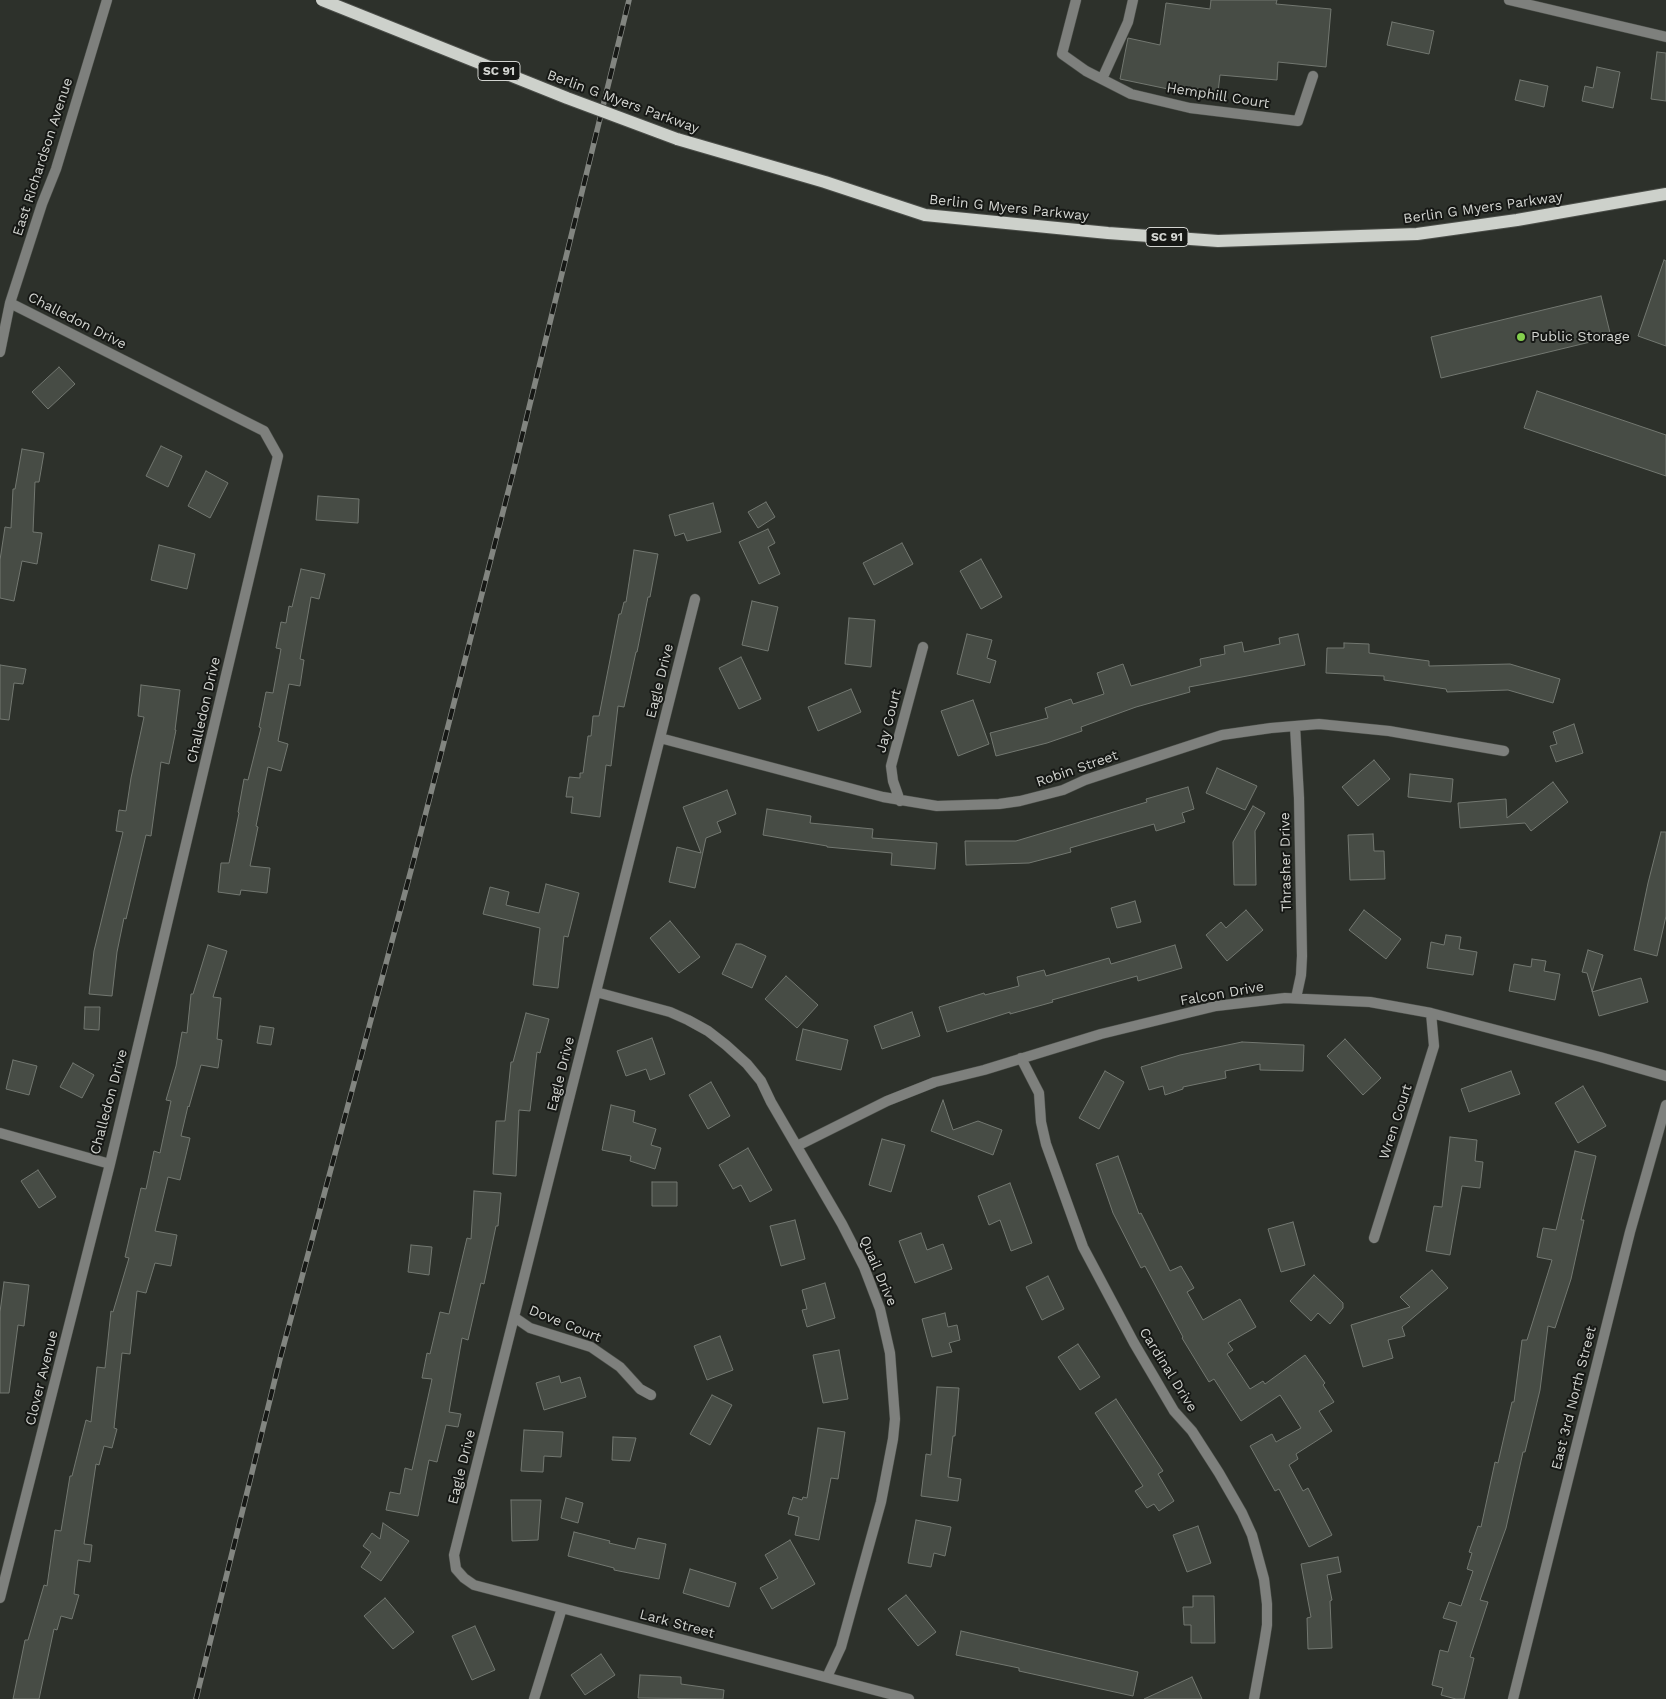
<!DOCTYPE html>
<style>
body{margin:0}
canvas{display:block;background:#2d312b}
</style>
<canvas width="1666" height="1699"></canvas>
<script>
const g = document.querySelector('canvas').getContext('2d');
g.lineJoin = 'round';
function fillPath(path, color) {
  g.fillStyle = color;
  g.fill(path, 'evenodd');
}
function toPath(rows) {
  const path = new Path2D();
  for (const r of rows) {
    path.moveTo(r[0], r[1]);
    for (let i = 2; i < r.length; i += 2) path.lineTo(r[i], r[i + 1]);
  }
  return path;
}
function strokePath(path, color, width, dash) {
  g.strokeStyle = color;
  g.lineWidth = width;
  g.lineCap = dash ? 'butt' : 'round';
  g.setLineDash(dash || []);
  g.stroke(path);
}
function write(font, color, halo, rows, align = 'center') {
  g.font = font + ' "Work Sans",sans-serif';
  g.lineWidth = 4;
  g.setLineDash([]);
  g.textBaseline = 'middle';
  g.strokeStyle = halo;
  g.fillStyle = color;
  for (const [text, x, y, turn = 0] of rows) {
    g.save();
    g.translate(x, y);
    g.rotate((+turn || 0) * Math.PI / 180);
    g.textAlign = isNaN(turn) ? turn : align;
    if (halo) g.strokeText(text, 0, 0);
    g.fillText(text, 0, 0);
    g.restore();
  }
}
const building = toPath([
 [1211,0,1277,0,1276,4,1331,9,1326,67,1278,62,1277,80,1220,75,1218,92,1193,88,1192,94,1120,79,1128,38,1160,45,1166,3,1210,9,1211,0],
 [1392,22,1434,31,1429,54,1387,45,1392,22],
 [1657,52,1666,53,1666,101,1651,99,1657,52],
 [1597,67,1620,72,1613,108,1582,101,1585,86,1593,88,1597,67],
 [1520,80,1548,86,1544,107,1515,100,1520,80],
 [1664,260,1666,261,1666,346,1638,336,1664,260],
 [1601,296,1611,337,1441,378,1431,337,1601,296],
 [59,367,75,384,48,409,32,392,59,367],
 [1537,391,1666,435,1666,476,1524,428,1537,391],
 [161,446,182,456,168,487,146,476,161,446],
 [22,449,44,453,39,482,35,482,33,532,42,533,37,564,22,561,14,601,0,598,0,560,5,527,11,528,13,489,15,489,22,449],
 [206,471,228,483,210,518,188,506,206,471],
 [318,496,359,499,358,523,316,520,318,496],
 [766,502,775,517,758,528,748,512,766,502],
 [713,503,721,532,687,541,684,533,675,536,669,515,713,503],
 [768,529,775,543,768,547,780,574,759,584,739,542,768,529],
 [902,543,913,564,874,585,863,563,902,543],
 [159,545,195,554,187,589,151,580,159,545],
 [634,550,658,554,650,597,648,597,637,652,636,652,624,707,618,706,611,766,606,765,600,817,571,813,573,797,566,797,569,777,580,778,580,773,583,773,588,736,591,736,593,716,599,716,619,614,621,614,624,602,626,602,634,550],
 [981,559,1002,597,981,609,960,571,981,559],
 [301,569,325,574,319,599,311,597,300,659,304,660,300,686,289,684,278,741,288,744,281,771,268,767,256,826,258,827,250,866,270,868,267,893,241,890,240,895,218,892,221,863,229,863,239,813,238,812,244,779,248,780,261,728,259,727,266,692,273,693,281,649,276,648,281,622,286,623,289,606,292,607,301,569],
 [752,601,778,607,768,651,742,645,752,601],
 [849,618,875,620,871,667,845,664,849,618],
 [967,634,992,640,987,658,996,661,990,683,957,674,967,634],
 [1298,634,1305,665,1189,687,1190,692,1136,707,1081,727,1082,731,1047,743,996,756,990,733,1048,718,1045,708,1071,699,1073,704,1104,694,1097,673,1123,664,1131,686,1201,666,1200,659,1225,654,1224,646,1242,642,1244,652,1280,644,1279,638,1298,634],
 [1344,643,1369,644,1369,653,1429,661,1429,666,1510,664,1560,679,1553,703,1508,690,1447,692,1446,689,1384,680,1384,676,1326,673,1327,648,1344,648,1344,643],
 [741,657,761,699,739,709,719,668,741,657],
 [0,665,26,669,23,684,14,683,9,720,0,719,0,665],
 [141,685,180,690,175,730,176,730,169,764,161,762,151,836,146,835,126,919,124,918,117,952,112,996,89,994,94,951,123,832,116,831,119,810,126,811,131,778,144,717,138,716,141,685],
 [851,689,861,712,818,731,808,707,851,689],
 [973,700,989,744,958,756,941,711,973,700],
 [1574,724,1583,753,1556,762,1550,746,1557,744,1553,732,1574,724],
 [1374,760,1390,779,1358,806,1342,787,1374,760],
 [1217,768,1257,786,1245,810,1206,793,1217,768],
 [1410,774,1453,779,1451,802,1408,797,1410,774],
 [1553,782,1568,802,1531,831,1525,823,1460,828,1458,803,1506,799,1507,818,1553,782],
 [1188,787,1194,809,1182,813,1185,822,1156,831,1154,824,1070,848,1071,852,1029,863,966,865,965,841,1016,841,1147,802,1146,799,1188,787],
 [727,790,736,814,717,822,721,832,706,838,695,888,669,882,677,847,701,853,683,807,727,790],
 [1253,806,1265,813,1255,831,1256,885,1234,885,1233,842,1253,806],
 [767,809,811,816,810,823,873,829,872,838,937,843,935,869,891,865,892,853,827,847,827,846,763,835,767,809],
 [1661,832,1666,832,1666,916,1657,956,1634,950,1648,883,1661,832],
 [1373,834,1374,851,1384,851,1385,879,1350,880,1348,835,1373,834],
 [546,884,579,893,568,937,564,936,558,988,533,985,540,928,483,914,490,887,509,892,506,905,539,913,546,884],
 [1135,901,1141,922,1117,928,1111,908,1135,901],
 [1246,910,1263,930,1227,961,1206,935,1221,922,1226,928,1246,910],
 [1364,910,1401,939,1386,959,1349,930,1364,910],
 [670,921,700,957,679,973,650,938,670,921],
 [1446,935,1461,937,1459,949,1477,952,1473,975,1427,968,1431,942,1444,945,1446,935],
 [736,944,741,944,766,956,752,988,722,974,736,944],
 [208,945,227,951,213,997,221,998,217,1039,222,1040,218,1068,201,1065,189,1107,188,1106,181,1136,190,1138,180,1180,168,1177,155,1231,177,1235,171,1266,155,1263,146,1293,137,1291,130,1354,122,1353,114,1428,117,1429,112,1448,104,1446,99,1465,96,1464,84,1544,92,1545,90,1562,78,1560,74,1594,79,1595,72,1619,61,1616,57,1630,54,1629,39,1699,13,1699,25,1640,28,1640,44,1585,47,1586,55,1530,61,1531,70,1476,72,1476,86,1420,91,1422,97,1367,105,1368,111,1311,113,1312,129,1258,125,1257,141,1188,146,1189,154,1151,160,1153,171,1101,166,1100,176,1066,182,1032,187,1033,191,994,193,994,208,945],
 [1175,945,1182,968,1138,981,1137,976,1052,1000,1053,1002,1010,1014,1010,1012,947,1032,939,1007,984,993,985,995,1019,986,1017,977,1044,970,1046,976,1109,958,1111,964,1175,945],
 [1588,950,1603,955,1592,992,1641,978,1648,1002,1599,1016,1587,973,1582,972,1588,950],
 [1532,959,1546,961,1544,971,1560,974,1555,1000,1509,991,1514,964,1531,967,1532,959],
 [786,976,818,1005,797,1028,765,999,786,976],
 [85,1007,100,1007,99,1030,84,1029,85,1007],
 [912,1012,920,1036,882,1049,874,1026,912,1012],
 [526,1013,549,1019,540,1053,537,1052,530,1111,519,1110,516,1176,493,1174,496,1121,505,1121,511,1062,513,1062,526,1013],
 [260,1026,274,1028,271,1045,257,1043,260,1026],
 [803,1029,848,1040,841,1070,796,1060,803,1029],
 [652,1038,665,1074,650,1080,646,1069,626,1076,617,1051,652,1038],
 [1345,1039,1381,1078,1363,1095,1327,1056,1345,1039],
 [1242,1042,1304,1045,1303,1071,1260,1070,1260,1064,1225,1071,1226,1078,1183,1087,1183,1089,1165,1095,1163,1086,1149,1090,1141,1067,1180,1055,1242,1042],
 [13,1060,37,1066,29,1095,6,1089,13,1060],
 [73,1063,94,1075,82,1098,60,1087,73,1063],
 [1105,1071,1124,1082,1099,1129,1079,1118,1105,1071],
 [1511,1071,1520,1094,1469,1112,1461,1089,1511,1071],
 [711,1082,730,1116,708,1129,689,1095,711,1082],
 [1583,1086,1606,1126,1578,1143,1555,1103,1583,1086],
 [943,1100,953,1130,978,1121,1002,1130,993,1155,931,1131,943,1100],
 [611,1105,635,1111,633,1122,656,1129,651,1145,661,1148,655,1169,630,1161,631,1156,602,1150,611,1105],
 [1450,1137,1477,1140,1475,1161,1483,1162,1480,1188,1462,1186,1450,1255,1426,1251,1434,1206,1442,1207,1450,1137],
 [882,1139,905,1145,891,1192,869,1185,882,1139],
 [748,1148,772,1190,750,1202,741,1185,733,1189,719,1165,748,1148],
 [1575,1151,1596,1156,1581,1220,1584,1220,1571,1279,1555,1328,1548,1326,1540,1390,1525,1452,1523,1452,1506,1528,1480,1600,1488,1602,1470,1657,1474,1658,1464,1699,1456,1699,1441,1695,1443,1688,1432,1685,1440,1650,1448,1652,1457,1622,1443,1618,1449,1602,1461,1606,1473,1571,1467,1569,1472,1553,1469,1552,1478,1526,1481,1527,1495,1462,1498,1463,1512,1402,1514,1402,1522,1340,1527,1340,1552,1260,1537,1257,1543,1228,1556,1230,1575,1151],
 [1118,1156,1139,1214,1141,1213,1170,1271,1181,1266,1194,1288,1187,1292,1203,1320,1240,1299,1256,1327,1228,1343,1233,1350,1227,1354,1250,1389,1263,1381,1265,1384,1305,1355,1325,1383,1323,1385,1334,1402,1319,1411,1332,1431,1296,1454,1298,1459,1289,1465,1303,1491,1308,1488,1332,1535,1309,1547,1279,1489,1275,1491,1250,1446,1272,1434,1276,1442,1301,1428,1280,1395,1241,1421,1214,1379,1209,1382,1182,1338,1183,1337,1145,1266,1141,1268,1113,1213,1096,1164,1118,1156],
 [38,1170,56,1197,39,1208,21,1181,38,1170],
 [652,1182,677,1182,677,1206,652,1206,652,1182],
 [1010,1183,1032,1243,1011,1251,1000,1220,989,1225,978,1196,1010,1183],
 [474,1191,501,1193,498,1226,496,1226,484,1284,481,1283,468,1340,462,1338,449,1412,461,1414,458,1427,446,1425,437,1462,429,1460,418,1516,386,1510,390,1492,400,1494,405,1468,412,1470,432,1379,422,1378,427,1353,430,1354,440,1312,449,1314,467,1238,471,1239,474,1191],
 [795,1220,805,1259,781,1266,770,1226,795,1220],
 [1293,1222,1305,1265,1281,1272,1268,1229,1293,1222],
 [921,1233,927,1250,943,1244,952,1269,915,1283,899,1241,921,1233],
 [411,1245,432,1247,429,1275,408,1272,411,1245],
 [1432,1270,1448,1288,1402,1327,1405,1336,1388,1340,1393,1358,1363,1367,1351,1325,1410,1307,1400,1297,1432,1270],
 [1314,1275,1343,1303,1343,1308,1330,1324,1318,1313,1311,1321,1290,1301,1314,1275],
 [1048,1276,1064,1309,1042,1320,1026,1287,1048,1276],
 [4,1282,29,1285,24,1326,18,1325,9,1393,0,1393,0,1312,4,1282],
 [825,1283,835,1318,807,1327,802,1310,807,1309,802,1290,825,1283],
 [945,1313,948,1327,957,1325,960,1340,949,1343,952,1352,932,1357,922,1319,945,1313],
 [720,1336,733,1370,707,1380,694,1346,720,1336],
 [1078,1344,1100,1377,1080,1390,1058,1357,1078,1344],
 [839,1350,848,1399,823,1403,813,1355,839,1350],
 [559,1376,561,1383,580,1377,586,1397,544,1410,536,1383,559,1376],
 [937,1387,959,1388,955,1436,953,1436,948,1477,961,1479,958,1501,921,1496,926,1454,931,1455,937,1387],
 [712,1395,732,1405,710,1445,690,1434,712,1395],
 [1116,1399,1163,1471,1158,1474,1174,1501,1159,1511,1154,1504,1147,1508,1135,1491,1143,1486,1095,1413,1116,1399],
 [818,1428,845,1432,838,1479,831,1478,819,1540,795,1535,799,1517,788,1514,793,1497,802,1500,803,1497,807,1498,818,1428],
 [524,1430,563,1432,561,1457,544,1456,543,1472,521,1471,524,1430],
 [613,1437,636,1438,630,1461,612,1460,613,1437],
 [566,1498,583,1503,578,1523,561,1518,566,1498],
 [511,1500,541,1500,538,1540,512,1541,511,1500],
 [916,1520,951,1527,945,1556,934,1553,931,1567,908,1563,916,1520],
 [383,1523,409,1541,381,1581,361,1567,371,1552,363,1546,372,1533,380,1539,383,1523],
 [1198,1526,1211,1563,1187,1572,1173,1535,1198,1526],
 [574,1532,610,1541,609,1543,635,1549,638,1538,666,1544,659,1579,614,1570,614,1568,568,1556,574,1532],
 [790,1540,815,1584,772,1609,760,1588,778,1578,765,1555,790,1540],
 [1338,1557,1341,1572,1327,1575,1332,1600,1330,1601,1332,1648,1308,1649,1307,1618,1311,1617,1301,1564,1338,1557],
 [690,1569,736,1583,729,1607,683,1593,690,1569],
 [906,1595,936,1632,918,1646,888,1609,906,1595],
 [1193,1596,1214,1596,1215,1643,1191,1643,1191,1625,1184,1625,1183,1607,1193,1607,1193,1596],
 [385,1598,414,1632,393,1649,364,1616,385,1598],
 [475,1626,495,1670,472,1680,452,1636,475,1626],
 [961,1631,1138,1672,1133,1696,1019,1671,1019,1668,956,1655,961,1631],
 [601,1654,615,1675,585,1695,571,1675,601,1654],
 [640,1675,681,1677,681,1684,724,1690,723,1699,638,1698,640,1675],
 [1192,1677,1202,1699,1144,1699,1192,1677]
]);
fillPath(building, '#474c45');
strokePath(building, '#727770', 1);
const minor = toPath([
 [1076,0,1062,54,1086,71,1131,94,1190,108,1298,121,1313,76],
 [1509,0,1666,37],
 [1102,79,1128,22,1133,0],
 [0,352,10,303,42,204,56,169,107,0],
 [695,599,454,1555,456,1569,464,1578,474,1585,909,1699],
 [1295,726,1299,798,1302,956,1301,975,1296,998],
 [660,738,883,797,937,806,999,804,1020,801,1063,790,1085,780,1222,735,1271,728,1319,724,1389,731,1504,751],
 [900,801,893,781,891,766,923,647],
 [596,992,670,1012,688,1020,708,1031,726,1045,747,1064,761,1081,771,1102,842,1224,864,1267,880,1309,890,1353,895,1419,893,1439,881,1502,841,1647,827,1677],
 [1021,1058,1039,1093,1041,1122,1046,1144,1083,1247,1134,1343,1174,1411,1192,1431,1219,1473,1242,1513,1252,1535,1264,1579,1267,1604,1267,1625,1264,1644,1254,1699],
 [0,1133,110,1164],
 [797,1146,887,1101,935,1082,984,1070,1101,1034,1216,1006,1285,998,1370,1002,1431,1013,1600,1057,1666,1076],
 [1374,1238,1434,1046,1431,1013],
 [514,1317,530,1328,591,1347,620,1367,640,1389,651,1395],
 [0,1598,110,1164,278,456,264,431,10,303],
 [534,1699,562,1608],
 [1513,1699,1630,1232,1666,1105]
]);
const primary = toPath([
 [677,139,825,182,925,215,1108,233,1218,241,1417,234,1517,220,1666,194]
]);
strokePath(minor, '#4b4e49', 11);
strokePath(primary, '#4b4e49', 14);
strokePath(minor, '#7e807d', 10);
strokePath(primary, '#cdd1cb', 12);
const rail = toPath([
 [196,1699,280,1359,414,859,516,461,629,0]
]);
strokePath(rail, '#828580', 5.5);
strokePath(rail, '#161815', 4, [11]);
const primaryBridge = toPath([
 [322,0,567,98,677,139]
]);
strokePath(primaryBridge, '#4b4e49', 14, []);
strokePath(primaryBridge, '#cdd1cb', 12);
for (const [x, y, r, color] of [
 [1521,337,5,"#84cf4d"]
]) {
  const dot = new Path2D();
  dot.arc(x, y, r, 0, 2 * Math.PI);
  g.fillStyle = color;
  g.fill(dot);
  strokePath(dot, '#161815', 2);
}
for (const [x, y, w] of [
 [499,71,42],
 [1167,237,42]
]) {
  const box = new Path2D();
  box.roundRect(x - w / 2, y - 9.5, w, 19, 4);
  g.fillStyle = '#161815';
  g.fill(box);
  strokePath(box, '#d2d4d0', 1);
}
write('bold 12px', '#d2d4d0', null, [
 ["SC 91",499,71],
 ["SC 91",1167,237]
]);
write('14px', '#d2d4d0', '#161815', [
 ["Hemphill Court",1218,96,9],
 ["Berlin G Myers Parkway",623,102,20],
 ["East Richardson Avenue",43,157,-72],
 ["Berlin G Myers Parkway",1009,208,6],
 ["Berlin G Myers Parkway",1483,208,-8],
 ["Challedon Drive",77,321,27],
 ["Eagle Drive",660,681,-76],
 ["Challedon Drive",204,710,-77],
 ["Jay Court",889,721,-76],
 ["Robin Street",1077,769,-19],
 ["Thrasher Drive",1286,862,-91],
 ["Falcon Drive",1222,994,-10],
 ["Eagle Drive",561,1074,-76],
 ["Challedon Drive",109,1102,-75],
 ["Wren Court",1396,1122,-72],
 ["Quail Drive",878,1271,67],
 ["Dove Court",565,1324,22],
 ["Cardinal Drive",1168,1370,58],
 ["Clover Avenue",42,1378,-76],
 ["East 3rd North Street",1574,1398,-76],
 ["Eagle Drive",462,1467,-76],
 ["Lark Street",677,1624,15]
]);
write('14px', '#d2d4d0', '#161815', [
 ["Public Storage",1531,337]
], 'left');
</script>
